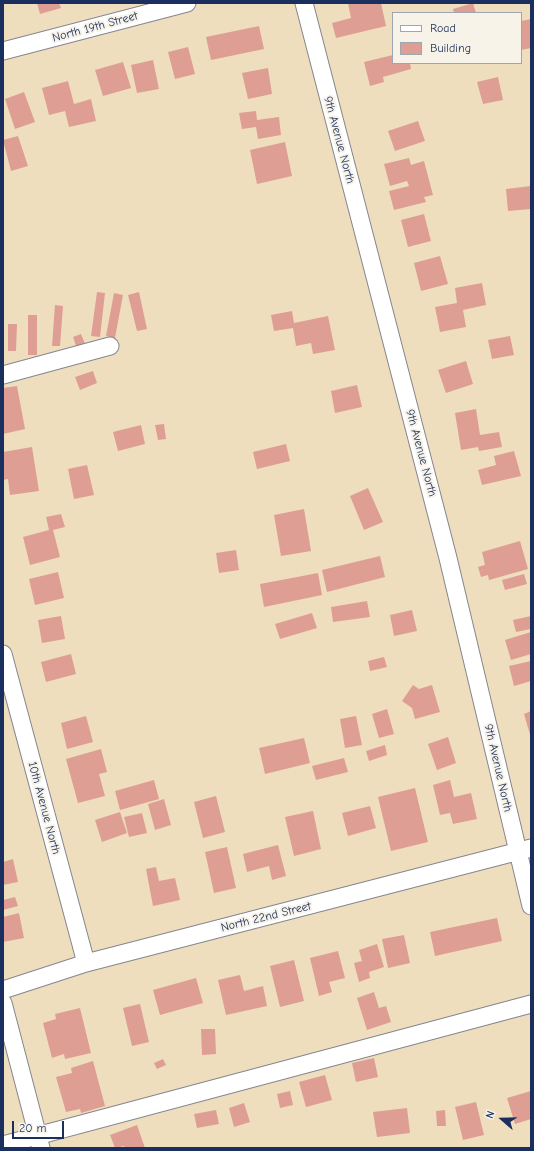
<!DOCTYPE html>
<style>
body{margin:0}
#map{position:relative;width:534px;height:1151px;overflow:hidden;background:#efdebe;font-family:"Comic Neue",sans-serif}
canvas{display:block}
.frame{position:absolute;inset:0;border:4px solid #1b2f5e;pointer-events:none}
.legend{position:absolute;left:392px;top:12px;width:130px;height:52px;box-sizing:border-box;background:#f7f3e8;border:1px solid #9fa5b1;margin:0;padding:5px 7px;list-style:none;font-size:12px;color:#1b2f5e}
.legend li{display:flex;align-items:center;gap:8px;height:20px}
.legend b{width:20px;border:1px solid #9fa5b1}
.north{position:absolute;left:482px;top:1099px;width:40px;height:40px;-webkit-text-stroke:3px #f7f3e8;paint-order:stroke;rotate:290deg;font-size:11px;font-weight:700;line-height:16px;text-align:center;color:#1b2f5e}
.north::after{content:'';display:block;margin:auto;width:14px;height:18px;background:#1b2f5e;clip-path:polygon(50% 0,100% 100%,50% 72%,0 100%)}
.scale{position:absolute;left:12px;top:1121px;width:52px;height:18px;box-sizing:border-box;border:2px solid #1b2f5e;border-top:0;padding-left:5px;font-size:12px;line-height:14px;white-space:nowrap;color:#1b2f5e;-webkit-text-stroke:3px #f7f3e8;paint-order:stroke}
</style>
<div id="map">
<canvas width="534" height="1151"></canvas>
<div class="frame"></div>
<ul class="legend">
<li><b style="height:5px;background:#fff"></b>Road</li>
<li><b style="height:11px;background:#de9e94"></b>Building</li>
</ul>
<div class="north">N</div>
<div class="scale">20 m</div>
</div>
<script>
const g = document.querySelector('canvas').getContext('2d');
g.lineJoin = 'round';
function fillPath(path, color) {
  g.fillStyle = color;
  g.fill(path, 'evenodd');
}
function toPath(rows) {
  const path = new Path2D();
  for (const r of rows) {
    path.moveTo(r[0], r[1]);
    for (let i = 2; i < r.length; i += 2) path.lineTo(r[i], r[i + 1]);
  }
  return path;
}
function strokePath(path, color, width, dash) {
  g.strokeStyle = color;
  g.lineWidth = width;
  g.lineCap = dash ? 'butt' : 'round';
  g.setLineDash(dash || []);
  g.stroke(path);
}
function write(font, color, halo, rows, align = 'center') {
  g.font = font + ' "Comic Neue",sans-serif';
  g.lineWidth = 4;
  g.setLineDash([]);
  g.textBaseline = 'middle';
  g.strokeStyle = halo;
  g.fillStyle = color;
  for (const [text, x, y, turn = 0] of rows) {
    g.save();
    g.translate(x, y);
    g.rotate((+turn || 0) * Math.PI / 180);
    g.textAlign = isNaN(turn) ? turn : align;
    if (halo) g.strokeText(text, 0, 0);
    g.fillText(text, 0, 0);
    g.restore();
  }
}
fillPath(toPath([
 [37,3,59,3,61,8,40,14],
 [348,3,381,3,386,26,336,38,332,23,351,18],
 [473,3,476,13,454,13,453,9],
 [531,19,531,48,521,50,521,21],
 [259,26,264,49,211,60,206,37],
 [188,47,195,74,175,79,168,52],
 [393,55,393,63,410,63,411,69,383,77,384,82,370,86,364,62],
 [153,60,159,89,137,93,131,65],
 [123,62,131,88,103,96,95,70],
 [268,68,272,94,248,99,242,73],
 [498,77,503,100,483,104,477,82],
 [68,81,74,104,91,99,96,121,69,127,65,111,49,115,42,88],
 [24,92,35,122,15,129,5,99],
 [256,111,257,120,279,117,281,135,258,139,256,127,242,129,239,113],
 [418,121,425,141,395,151,388,131],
 [18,136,28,166,11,171,3,140],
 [285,142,292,176,257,184,250,150],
 [409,158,411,165,424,161,433,195,424,197,426,202,394,210,389,191,409,186,407,181,390,186,384,164],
 [531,186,531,209,508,211,506,189],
 [424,214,431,241,408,247,401,220],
 [440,256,448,284,421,291,414,263],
 [482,283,486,305,463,310,466,327,440,332,435,307,457,303,455,288],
 [97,292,105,293,100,337,91,336],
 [139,292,147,329,137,331,128,295],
 [114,293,123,295,115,338,106,336],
 [55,305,63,306,60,346,52,346],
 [292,311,294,323,328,316,335,350,313,354,311,343,296,346,293,328,274,331,271,315],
 [28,315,37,315,37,355,28,355],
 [8,324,17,324,16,351,8,351],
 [81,334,86,346,77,349,73,337],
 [510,336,514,355,492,359,488,340],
 [466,361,473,384,446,393,438,370],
 [93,371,97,383,80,390,75,377],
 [357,385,362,407,335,413,331,391],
 [17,386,25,429,3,434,3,412,4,412,3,388],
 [476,409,480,435,499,432,502,447,479,451,478,447,461,450,455,413],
 [164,424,166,439,158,440,155,425],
 [141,425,145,444,118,451,113,432],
 [286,444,290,461,257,469,253,452],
 [32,447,39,491,10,495,8,479,3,480,3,452],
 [514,451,521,476,482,485,478,470,496,465,494,456],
 [87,465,94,495,74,499,68,469],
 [368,488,383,522,364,530,350,496],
 [304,509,311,551,281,556,274,515],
 [61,514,65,527,53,530,60,557,30,565,23,537,49,530,46,517],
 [520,541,528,569,489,580,488,575,481,577,478,567,485,565,482,552],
 [236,550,239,570,219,573,216,553],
 [380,556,385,577,327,592,322,570],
 [58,572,64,598,35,605,29,579],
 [318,573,322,595,264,607,260,584],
 [524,574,527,584,505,590,502,580],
 [367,601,370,617,333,622,331,607],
 [412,610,417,631,394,636,390,615],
 [312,613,317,628,280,639,275,624],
 [61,616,65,639,42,643,38,620],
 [531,616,531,629,516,632,513,620],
 [531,632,531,654,511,660,505,640],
 [71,654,76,674,46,682,41,662],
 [384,657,387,667,370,671,368,661],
 [531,661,531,681,514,686,509,666],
 [413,685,419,689,432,685,440,712,415,719,412,708,402,701],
 [387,709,394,734,379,738,372,714],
 [531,711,531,738,524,714],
 [86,716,93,742,67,749,61,723],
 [356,716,362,745,345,748,340,719],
 [448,737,456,763,437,770,428,744],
 [304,738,310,763,265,774,259,748],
 [385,745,387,755,369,761,366,751],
 [101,749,107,772,99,774,105,796,78,803,66,759],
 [344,758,348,772,316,780,312,766],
 [154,780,159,799,120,810,115,791],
 [450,780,454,797,471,793,477,819,453,824,450,813,440,815,433,785],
 [415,788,428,842,391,851,378,797],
 [216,796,225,832,203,838,194,802],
 [164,799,171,825,155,830,148,804],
 [370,806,376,828,348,836,342,813],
 [313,811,321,849,294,856,285,817],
 [120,812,127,833,102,842,95,820],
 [142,813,147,833,129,837,124,817],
 [278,845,286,876,272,880,269,866,247,872,243,854],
 [227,847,236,888,214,893,205,852],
 [13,859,18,882,3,885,3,862],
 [156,867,159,881,175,878,180,900,153,906,146,869],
 [15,897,18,906,3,910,3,900],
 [19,913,24,938,3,942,3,917],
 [497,918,502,941,435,956,430,932],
 [404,935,410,963,388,968,382,939],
 [377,944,384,967,369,972,370,978,359,982,354,963,362,961,359,950],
 [338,951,345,978,329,982,332,992,319,996,310,958],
 [294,960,304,1001,280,1007,270,966],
 [240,975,244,991,263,986,267,1006,226,1015,218,980],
 [196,978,203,1003,160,1015,153,990],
 [374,992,379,1008,386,1006,391,1022,367,1030,357,998],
 [140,1004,149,1042,132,1046,123,1008],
 [80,1008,91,1053,65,1059,64,1054,52,1058,43,1023,56,1019,55,1014],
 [201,1029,215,1029,216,1054,202,1055],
 [374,1058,378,1077,356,1082,352,1063],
 [163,1059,166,1065,157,1069,154,1063],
 [93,1061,105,1106,81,1113,80,1109,66,1112,56,1077,72,1073,71,1068],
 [325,1075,332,1100,306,1107,299,1082],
 [290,1091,293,1105,280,1108,277,1094],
 [531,1091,531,1119,515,1124,507,1098],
 [476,1102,484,1135,463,1140,455,1107],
 [244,1103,250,1122,234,1127,229,1108],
 [407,1108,410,1133,377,1137,373,1112],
 [216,1110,219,1124,197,1128,194,1114],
 [445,1110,446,1126,437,1126,436,1111],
 [137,1125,145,1148,125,1148,124,1146,115,1148,110,1135]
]), '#de9e94');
const minor = toPath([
 [304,3,448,558,531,906],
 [3,51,187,3],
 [3,375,110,346],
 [3,654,86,963],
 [3,990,86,963,531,848],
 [3,1003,41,1148],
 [3,1145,531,1004]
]);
strokePath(minor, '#85868e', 19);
strokePath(minor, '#fff', 17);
write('12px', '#1b2f5e', '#f7f3e8', [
 ["North 19th Street",95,27,-15],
 ["9th Avenue North",339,140,75],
 ["9th Avenue North",421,453,75],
 ["9th Avenue North",498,768,77],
 ["10th Avenue North",44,808,75],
 ["North 22nd Street",266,917,-14]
]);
</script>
